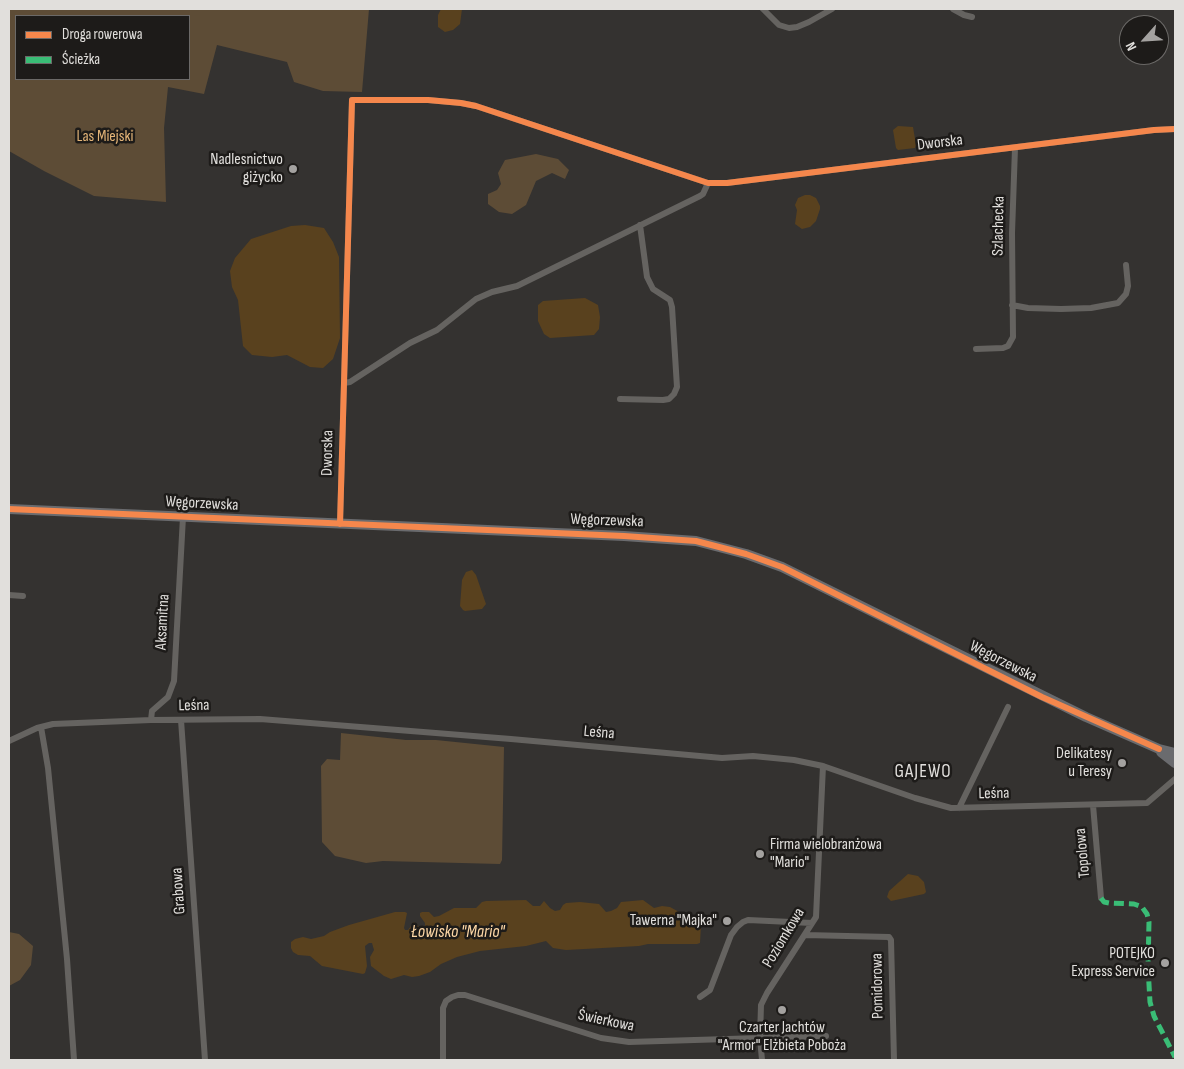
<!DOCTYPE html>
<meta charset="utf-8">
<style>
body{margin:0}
#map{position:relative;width:1184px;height:1069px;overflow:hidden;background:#343230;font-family:"Sofia Sans Condensed",sans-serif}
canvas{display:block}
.frame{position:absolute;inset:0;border:10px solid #e1dfdc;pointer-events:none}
.legend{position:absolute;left:15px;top:15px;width:175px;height:65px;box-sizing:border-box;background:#1d1b19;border:1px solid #6b6967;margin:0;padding:6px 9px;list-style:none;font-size:15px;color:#e1dfdc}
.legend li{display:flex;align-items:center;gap:10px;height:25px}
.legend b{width:25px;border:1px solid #6b6967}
.north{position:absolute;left:1119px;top:15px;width:50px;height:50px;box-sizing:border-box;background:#1d1b19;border:1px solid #6b6967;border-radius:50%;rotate:244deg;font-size:14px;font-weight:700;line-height:20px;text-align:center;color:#e1dfdc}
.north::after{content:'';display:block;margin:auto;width:18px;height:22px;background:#a4a2a0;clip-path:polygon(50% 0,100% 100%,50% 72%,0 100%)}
</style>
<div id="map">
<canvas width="1184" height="1069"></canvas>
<div class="frame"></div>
<ul class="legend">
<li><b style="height:6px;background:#f5874c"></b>Droga rowerowa</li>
<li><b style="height:6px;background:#3abd76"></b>Ścieżka</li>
</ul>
<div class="north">N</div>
</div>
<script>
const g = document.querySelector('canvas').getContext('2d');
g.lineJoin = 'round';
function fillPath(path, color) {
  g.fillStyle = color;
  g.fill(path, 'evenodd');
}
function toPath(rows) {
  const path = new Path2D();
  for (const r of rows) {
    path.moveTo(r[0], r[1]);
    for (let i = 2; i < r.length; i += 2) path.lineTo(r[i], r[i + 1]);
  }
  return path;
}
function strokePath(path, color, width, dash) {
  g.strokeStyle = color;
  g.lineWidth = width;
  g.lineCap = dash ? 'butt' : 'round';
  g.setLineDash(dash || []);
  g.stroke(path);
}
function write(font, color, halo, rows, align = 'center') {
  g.font = font + ' "Sofia Sans Condensed",sans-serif';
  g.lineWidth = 5;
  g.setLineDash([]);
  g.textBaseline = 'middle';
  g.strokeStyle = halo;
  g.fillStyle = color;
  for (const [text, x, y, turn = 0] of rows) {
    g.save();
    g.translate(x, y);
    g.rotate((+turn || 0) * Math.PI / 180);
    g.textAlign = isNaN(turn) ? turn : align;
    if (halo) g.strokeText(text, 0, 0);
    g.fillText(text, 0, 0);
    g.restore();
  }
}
fillPath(toPath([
 [9,9,369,9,362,92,323,91,294,82,287,62,217,45,204,94,168,87,164,128,166,202,94,196,44,171,9,151],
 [189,16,189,79,16,79,16,16],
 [536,154,558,159,569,170,565,179,552,173,536,181,526,205,512,214,499,212,488,204,488,194,497,190,501,184,498,173,505,160],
 [341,733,406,740,436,740,504,747,502,860,500,864,383,861,366,863,335,856,322,842,321,766,327,759,340,760],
 [9,932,19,934,33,946,31,965,20,980,9,986]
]), '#5d4c36');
fillPath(toPath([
 [441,9,462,9,460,24,453,30,445,32,438,27,438,15],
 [898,126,913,127,916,145,915,148,898,150,896,148,893,130],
 [805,195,810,195,816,198,820,206,820,209,816,221,810,227,802,229,795,224,797,210,795,205,798,198],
 [305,225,324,228,333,242,339,257,340,338,333,359,323,368,310,367,287,355,272,357,252,355,243,346,238,300,232,287,230,271,235,258,251,239,291,226],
 [585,298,598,305,600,317,599,329,594,335,550,338,544,334,538,321,538,305,543,301],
 [472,570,476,575,486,604,482,609,465,611,463,610,460,606,462,580,466,572],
 [908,874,918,876,924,882,926,892,924,894,891,901,887,897,889,891],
 [526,900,533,906,540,906,544,901,550,908,555,911,560,910,563,905,566,903,580,902,599,904,606,912,611,911,617,908,621,902,643,900,654,908,662,906,670,907,701,924,700,943,697,944,648,944,639,946,566,950,553,948,546,941,526,946,480,951,457,957,441,964,430,972,419,976,412,977,404,975,391,979,384,976,371,966,370,957,374,950,372,943,369,943,365,946,367,966,365,973,363,974,322,966,310,956,298,955,293,952,291,948,291,942,295,939,303,937,311,939,324,936,330,932,349,925,395,912,405,912,407,913,404,928,405,930,408,930,414,922,420,928,425,926,425,923,420,916,420,913,422,912,429,912,434,917,439,916,454,908,476,908,482,902,486,901]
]), '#59411e');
strokePath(toPath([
 [763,9,779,25,789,28,797,27,809,22,832,9],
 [953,9,964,15,972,17],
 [1012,305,1028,308,1061,309,1091,308,1118,303,1126,294,1128,286,1126,265],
 [976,349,1003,348,1008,346,1013,337,1012,233,1015,148],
 [344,383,350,382,410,343,437,330,476,299,492,292,517,286,700,196,703,194,708,183],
 [620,399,663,400,669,399,674,394,677,387,672,307,670,300,653,289,647,277,640,225],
 [340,524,352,100,428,100,461,103,476,106,708,183,727,183,1154,130,1175,129],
 [9,595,23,596],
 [151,720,152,711,168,697,174,681,183,517],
 [181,720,205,1060],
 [41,727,48,768,67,959,74,1060],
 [9,741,37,728,53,724,151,720,260,719,511,739,722,758,753,756,794,760,823,766,915,798,951,808,1147,803,1175,779],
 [1093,805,1101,898],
 [959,808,1008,707],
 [805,935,889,937,891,940,894,1060],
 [700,997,710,990,731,935,737,927,743,922,748,920,812,923],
 [443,1060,443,1008,446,1001,452,997,458,995,465,995,601,1038,629,1042,826,1036],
 [762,1060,760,1038,761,1005,767,993,816,917,823,766]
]), '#656360', 6);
strokePath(toPath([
 [9,509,624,536,696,541,746,554,782,567,1086,717,1159,749,1175,753],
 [1161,752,1175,763]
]), '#6a6b6e', 10);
strokePath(toPath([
 [1101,898,1104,902,1109,903,1134,904,1142,907,1147,914,1149,922,1148,967,1150,1002,1154,1016,1175,1057]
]), '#3abd76', 5, [10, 5]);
strokePath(toPath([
 [9,509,624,536,696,541,746,554,782,567,1042,697,1159,749],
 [340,524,352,100,428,100,461,103,476,106,708,183,727,183,1154,130,1175,129]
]), '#f5874c', 6);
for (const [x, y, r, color] of [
 [293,169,5,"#a4a2a0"],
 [1122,763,5,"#a4a2a0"],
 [760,854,5,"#a4a2a0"],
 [727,921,5,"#a4a2a0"],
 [1165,963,5,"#a4a2a0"],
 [782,1010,5,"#a4a2a0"]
]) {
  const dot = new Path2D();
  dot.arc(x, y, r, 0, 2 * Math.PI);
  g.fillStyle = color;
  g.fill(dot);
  strokePath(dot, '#1d1b19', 2);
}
write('16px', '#e4b578', '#1d1b19', [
 ["Las Miejski",105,137]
]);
write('16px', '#e1dfdc', '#1d1b19', [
 ["Dworska",940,143,-7],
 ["Szlachecka",999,226,-89],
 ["Dworska",328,453,-89],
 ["Węgorzewska",202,504,3],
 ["Węgorzewska",607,521,2],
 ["Aksamitna",163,622,-87],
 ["Węgorzewska",1003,662,27],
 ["Leśna",194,706,-1],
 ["Leśna",599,733,5],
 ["Leśna",994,794,-1],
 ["Topolowa",1083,853,-95],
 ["Grabowa",179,891,-94],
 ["Poziomkowa",784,938,-59],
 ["Pomidorowa",878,986,-91],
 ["Świerkowa",606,1021,12]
]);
write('16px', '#e1dfdc', '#1d1b19', [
 ["Nadlesnictwo",283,160],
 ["giżycko",283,178],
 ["Delikatesy",1112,754],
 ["u Teresy",1112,772],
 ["Firma wielobranżowa",770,845,"left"],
 ["\"Mario\"",770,863,"left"],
 ["Tawerna \"Majka\"",717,921],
 ["POTEJKO",1155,954],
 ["Express Service",1155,972],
 ["Czarter Jachtów",782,1028,"center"],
 ["\"Armor\" Elżbieta Poboża",782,1046,"center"]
], 'right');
write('italic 18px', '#fdd7a6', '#1d1b19', [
 ["Łowisko \"Mario\"",458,932]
]);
g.letterSpacing = '1px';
write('19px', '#e1dfdc', '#1d1b19', [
 ["GAJEWO",923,772]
]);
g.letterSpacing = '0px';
</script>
